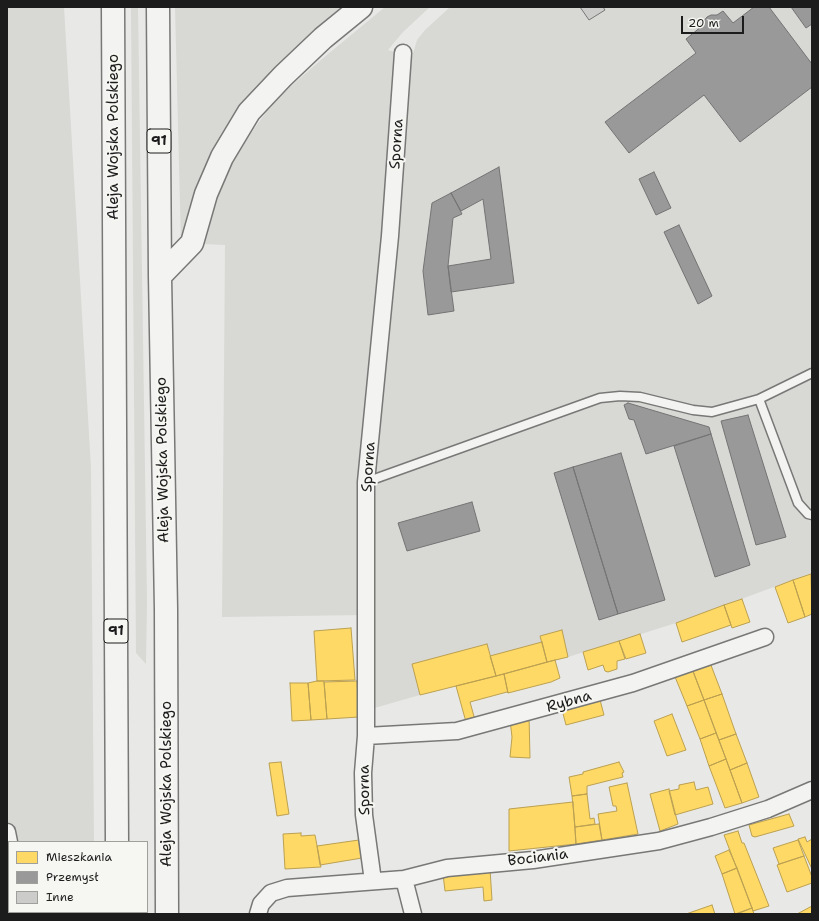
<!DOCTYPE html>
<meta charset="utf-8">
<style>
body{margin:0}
#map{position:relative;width:819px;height:921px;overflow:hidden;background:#e8e8e6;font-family:"Shantell Sans",sans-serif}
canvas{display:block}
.frame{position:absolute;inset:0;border:8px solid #1c1c1c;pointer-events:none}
.legend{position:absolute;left:8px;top:841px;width:140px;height:72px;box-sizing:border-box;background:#f6f6f2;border:1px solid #9f9f9c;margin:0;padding:5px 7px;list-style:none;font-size:12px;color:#1c1c1c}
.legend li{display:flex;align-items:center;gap:8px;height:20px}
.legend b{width:20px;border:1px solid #9f9f9c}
.scale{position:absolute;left:681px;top:16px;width:63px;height:18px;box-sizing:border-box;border:2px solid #1c1c1c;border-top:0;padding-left:5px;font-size:12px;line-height:14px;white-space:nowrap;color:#1c1c1c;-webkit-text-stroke:3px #f6f6f2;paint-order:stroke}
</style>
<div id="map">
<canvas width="819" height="921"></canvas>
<div class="frame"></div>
<ul class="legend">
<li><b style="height:11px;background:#ffd966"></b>Mieszkania</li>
<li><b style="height:11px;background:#999"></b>Przemysł</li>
<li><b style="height:11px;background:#ccccca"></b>Inne</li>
</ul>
<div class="scale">20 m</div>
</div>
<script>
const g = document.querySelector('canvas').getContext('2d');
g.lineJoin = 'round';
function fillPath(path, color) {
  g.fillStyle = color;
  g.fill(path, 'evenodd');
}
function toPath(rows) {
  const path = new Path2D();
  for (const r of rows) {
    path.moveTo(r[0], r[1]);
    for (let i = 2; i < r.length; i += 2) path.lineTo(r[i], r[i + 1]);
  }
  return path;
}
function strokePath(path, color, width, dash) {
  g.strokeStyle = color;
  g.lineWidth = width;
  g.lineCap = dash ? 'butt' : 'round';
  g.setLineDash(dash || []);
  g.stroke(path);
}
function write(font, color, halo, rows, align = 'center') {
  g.font = font + ' "Shantell Sans",sans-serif';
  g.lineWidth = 4;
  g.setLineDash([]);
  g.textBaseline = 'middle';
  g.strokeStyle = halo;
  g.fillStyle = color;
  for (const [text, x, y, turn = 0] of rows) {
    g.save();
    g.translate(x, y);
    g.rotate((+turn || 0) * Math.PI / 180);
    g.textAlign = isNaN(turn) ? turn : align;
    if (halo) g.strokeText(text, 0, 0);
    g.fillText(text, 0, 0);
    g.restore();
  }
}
fillPath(toPath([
 [7,7,64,7,91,468,94,842,9,842,9,912,95,912,95,914,7,914],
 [131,7,138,7,147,601,146,664,136,653],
 [175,7,346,7,203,176,191,207,181,244],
 [385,7,430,7,403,32,388,50,412,57,417,40,425,30,450,7,812,7,812,573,676,623,568,657,420,695,364,711,366,615,222,617,225,245,203,244,211,216,228,170,251,133,267,111,290,87,322,59]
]), '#d8d8d5');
const homes = toPath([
 [811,574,812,614,805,617,793,580,811,574],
 [793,580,805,617,788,623,775,587,793,580],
 [742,599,750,622,732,628,724,605,742,599],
 [724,605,731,625,682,642,676,623,724,605],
 [351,628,355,680,317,681,314,631,351,628],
 [562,630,568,657,547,662,540,636,562,630],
 [640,634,646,653,626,659,619,641,640,634],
 [619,641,625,659,617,661,617,669,608,672,605,671,603,665,588,670,583,652,619,641],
 [542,642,547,662,496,676,490,656,542,642],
 [487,644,496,676,420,695,412,664,487,644],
 [555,660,560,678,551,682,508,693,504,674,555,660],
 [709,660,722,694,704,700,691,666,709,660],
 [691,666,704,700,687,706,673,672,691,666],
 [504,674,508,693,507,692,470,702,475,720,466,722,456,686,504,674],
 [317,681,324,681,327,719,311,720,308,683,317,681],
 [357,681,359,717,327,719,324,682,357,681],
 [290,683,308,683,311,720,292,721,290,683],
 [722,694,736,734,719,740,704,700,722,694],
 [599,696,604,715,566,725,561,706,599,696],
 [704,700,716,733,700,739,687,706,704,700],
 [672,714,686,750,667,756,654,721,672,714],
 [529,715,530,758,510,757,512,737,510,720,529,715],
 [716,733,726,759,709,766,700,739,716,733],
 [736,734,747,763,730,770,719,740,736,734],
 [726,759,742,803,725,808,709,766,726,759],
 [281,762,289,814,277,816,269,763,281,762],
 [619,762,624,772,622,773,623,777,587,786,587,794,572,796,569,777,583,774,583,772,619,762],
 [747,763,759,797,742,803,730,770,747,763],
 [694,782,696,790,708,787,713,804,675,815,669,791,679,789,679,785,694,782],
 [627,783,638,834,602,840,598,814,617,811,616,806,613,806,609,787,627,783],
 [669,789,678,824,660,831,650,794,669,789],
 [587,794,590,819,594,818,595,824,575,827,572,796,587,794],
 [573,802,576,844,509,851,509,809,573,802],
 [789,814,794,826,755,837,752,836,749,825,789,814],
 [599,824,602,840,576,844,575,827,599,824],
 [738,831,742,843,744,843,769,906,753,911,724,835,738,831],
 [301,833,301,836,315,835,321,867,285,869,283,834,301,833],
 [805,837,807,842,812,839,812,869,798,839,805,837],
 [359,840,362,858,320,865,317,846,359,840],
 [798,840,804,856,779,864,773,848,798,840],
 [729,850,737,868,722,874,715,856,729,850],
 [804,856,812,877,812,883,787,892,777,865,804,856],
 [737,868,752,908,735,914,722,874,737,868],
 [490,869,492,900,484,901,483,887,445,891,443,874,490,869],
 [712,905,715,914,686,914,712,905],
 [812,906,812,914,797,914,812,906],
 [752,908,754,914,737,914,752,908]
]);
fillPath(homes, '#ffd966');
strokePath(homes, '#bba050', 1);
const industry = toPath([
 [754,7,769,7,812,64,812,87,740,142,704,95,629,153,605,122,696,53,686,39,702,26,703,22,707,17,711,15,717,15,723,11,733,23,754,7],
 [791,7,812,7,812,24,806,28,791,7],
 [499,167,514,283,451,292,448,266,491,259,483,199,461,211,451,193,499,167],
 [654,172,671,208,656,215,639,179,654,172],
 [451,193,462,214,453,218,448,266,454,311,428,315,423,271,432,203,451,193],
 [679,225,712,296,698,304,664,232,679,225],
 [628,403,709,427,711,434,646,454,634,420,629,419,624,405,628,403],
 [748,415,786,537,756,545,721,421,748,415],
 [711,434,750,565,715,577,674,446,711,434],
 [621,453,665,600,618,614,573,467,621,453],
 [573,467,618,614,599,620,554,473,573,467],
 [472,502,480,531,407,551,398,523,472,502]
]);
fillPath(industry, '#999');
strokePath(industry, '#747474', 1);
const building = toPath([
 [580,7,603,7,605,10,589,20,580,7]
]);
fillPath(building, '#ccccca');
strokePath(building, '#787877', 1);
const service = toPath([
 [759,399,812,373],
 [366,482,600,398,620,396,640,397,693,410,712,412,759,399,798,503,808,514,812,515]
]);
const minor = toPath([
 [366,736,457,731,633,683,765,637],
 [7,832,9,842],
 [404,879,413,914],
 [373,881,364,815,363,773,366,736,366,482,390,236,403,53],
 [21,912,21,914],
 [258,914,261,904,271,893,287,888,404,879,447,868,533,860,659,841,711,827,768,809,812,790]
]);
const primary = toPath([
 [113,7,117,842],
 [158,7,160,276,166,609,167,914],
 [160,276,192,243,206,194,222,157,249,112,283,76,323,38,361,7],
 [118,912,118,914]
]);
strokePath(service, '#787877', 11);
strokePath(minor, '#787877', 19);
strokePath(primary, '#787877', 25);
strokePath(service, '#f3f3f1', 8);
strokePath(minor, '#f3f3f1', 16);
strokePath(primary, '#f3f3f1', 22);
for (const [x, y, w] of [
 [159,141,24],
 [116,631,24]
]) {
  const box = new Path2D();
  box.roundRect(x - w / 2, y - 12, w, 24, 3);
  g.fillStyle = '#f6f6f2';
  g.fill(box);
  strokePath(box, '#1c1c1c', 1);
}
write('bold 14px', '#1c1c1c', null, [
 ["91",159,141],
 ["91",116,631]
]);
write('15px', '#1c1c1c', '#f6f6f2', [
 ["Aleja Wojska Polskiego",114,137,-90],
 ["Sporna",397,144,-86],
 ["Aleja Wojska Polskiego",163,460,-91],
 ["Sporna",369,467,-86],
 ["Rybna",569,702,-16],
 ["Aleja Wojska Polskiego",167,784,-90],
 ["Sporna",365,790,-91],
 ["Bociania",538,858,-7]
]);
</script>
